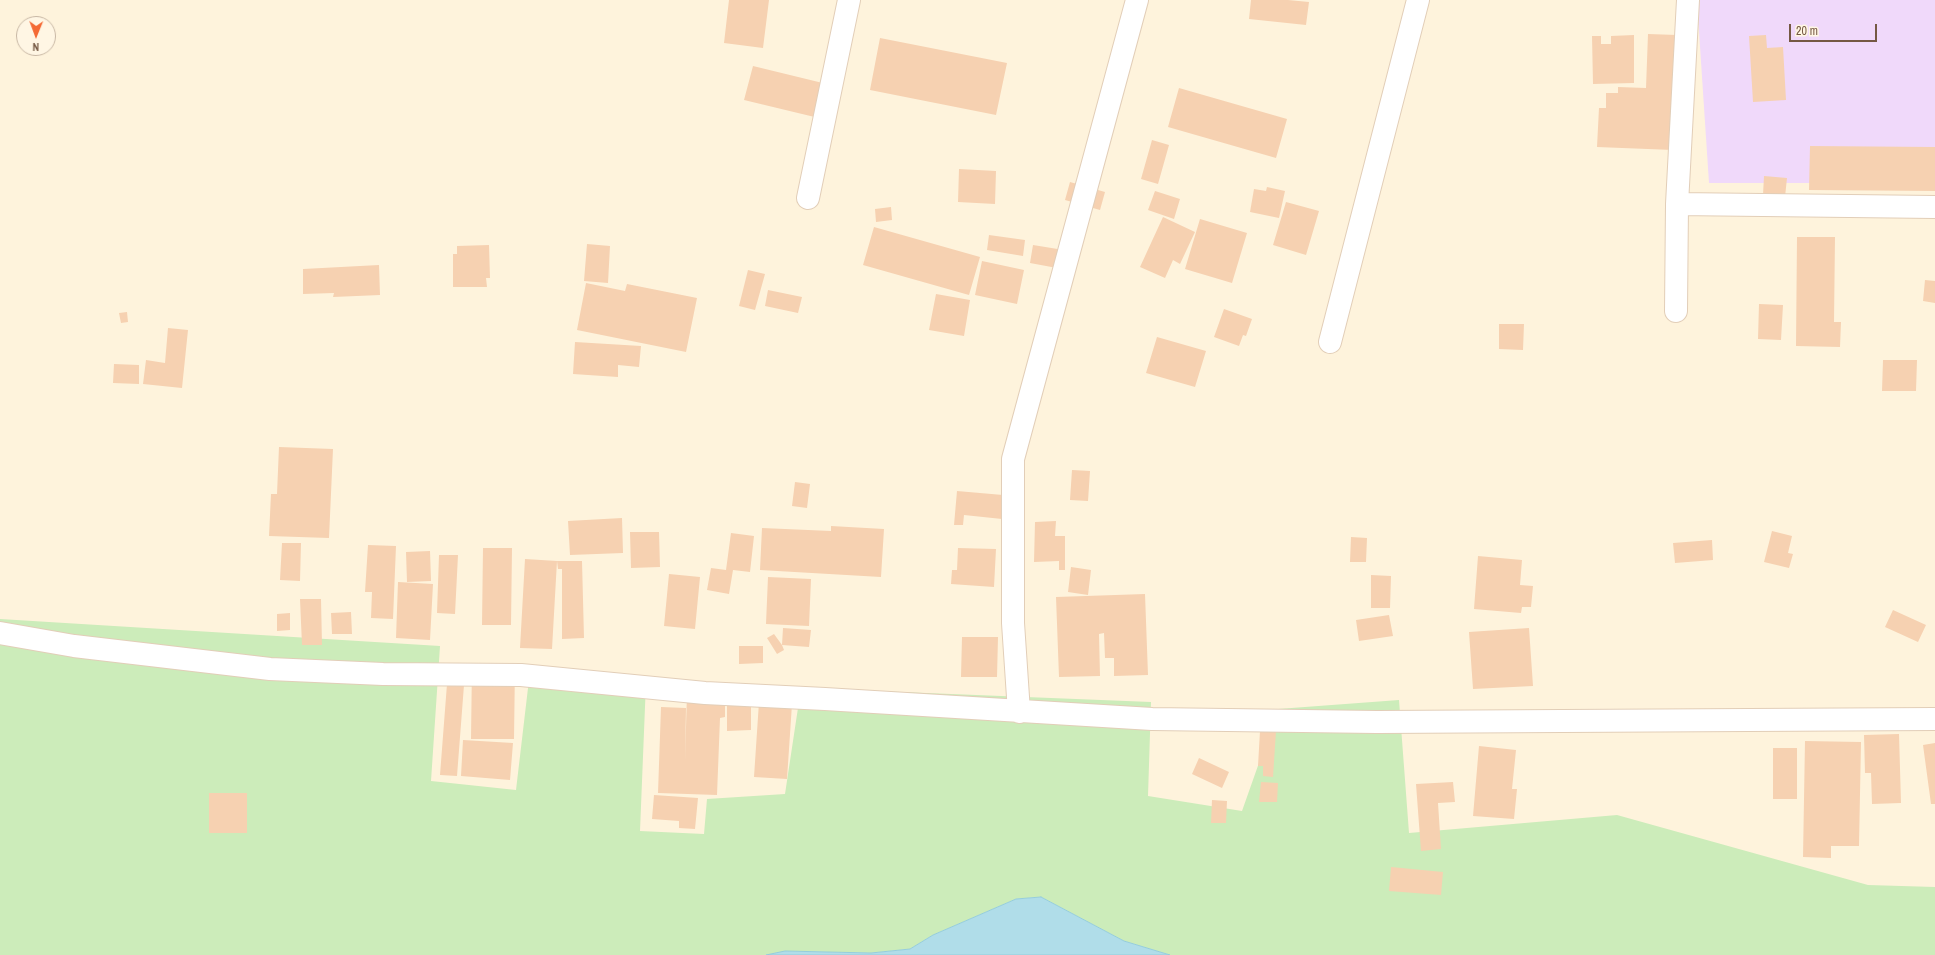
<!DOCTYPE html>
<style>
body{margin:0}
#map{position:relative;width:1935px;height:955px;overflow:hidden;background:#fef3dc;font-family:"Archivo Narrow",sans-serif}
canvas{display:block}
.north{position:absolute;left:16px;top:16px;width:40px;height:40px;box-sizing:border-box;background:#fff6e4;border:1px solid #c8b7a4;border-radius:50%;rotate:181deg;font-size:11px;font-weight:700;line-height:16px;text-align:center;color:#755843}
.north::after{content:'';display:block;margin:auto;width:14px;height:18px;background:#f46a35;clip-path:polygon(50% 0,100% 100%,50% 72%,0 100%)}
.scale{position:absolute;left:1789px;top:24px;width:88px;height:18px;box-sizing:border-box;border:2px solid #755843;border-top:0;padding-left:5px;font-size:12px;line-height:14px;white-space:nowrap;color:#755843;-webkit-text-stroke:3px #fff6e4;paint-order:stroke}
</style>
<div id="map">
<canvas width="1935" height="955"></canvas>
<div class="north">N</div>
<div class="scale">20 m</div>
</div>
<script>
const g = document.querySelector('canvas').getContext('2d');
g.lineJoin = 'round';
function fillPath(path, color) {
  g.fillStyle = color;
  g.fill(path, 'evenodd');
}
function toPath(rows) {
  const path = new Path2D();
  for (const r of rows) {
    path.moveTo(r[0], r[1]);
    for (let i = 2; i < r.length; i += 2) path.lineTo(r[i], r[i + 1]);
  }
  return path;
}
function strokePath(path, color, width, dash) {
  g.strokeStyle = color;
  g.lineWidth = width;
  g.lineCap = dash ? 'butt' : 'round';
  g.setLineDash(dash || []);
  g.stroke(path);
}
fillPath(toPath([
 [1699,0,1935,0,1935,183,1709,183,1697,1]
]), '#f0d9fa');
fillPath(toPath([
 [0,619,440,646,431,781,516,790,530,671,646,682,640,831,704,834,707,799,785,794,801,688,1151,702,1148,796,1242,811,1278,709,1399,700,1409,833,1617,815,1868,885,1935,887,1935,955,1170,955,1124,941,1041,897,1016,899,933,935,910,949,871,953,786,951,766,955,0,955]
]), '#ccecba');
const water = toPath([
 [1041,897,1124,941,1170,955,766,955,785,951,871,953,910,949,933,935,1016,899,1041,897]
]);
fillPath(water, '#b0dde9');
strokePath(water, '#95cddb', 1);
fillPath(toPath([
 [729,0,769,0,763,48,724,43],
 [1251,0,1288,0,1309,2,1306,25,1249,19],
 [1648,34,1677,35,1673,150,1597,147,1599,108,1606,108,1606,93,1618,93,1618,87,1646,88],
 [1634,35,1634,83,1593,84,1592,36,1601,36,1601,44,1611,44,1611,36],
 [1766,35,1767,48,1783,47,1786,100,1753,102,1749,36],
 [880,38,1007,63,996,115,870,90],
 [753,66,835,86,827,120,744,100],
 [1179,88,1287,119,1276,158,1168,127],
 [1152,140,1169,145,1158,184,1141,179],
 [1810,146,1935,147,1935,191,1809,190],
 [959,169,996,171,995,204,958,202],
 [1764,176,1787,178,1785,197,1763,195],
 [1070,182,1105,192,1100,210,1065,200],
 [1267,187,1285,191,1279,218,1250,212,1254,189,1266,191],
 [1155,191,1180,199,1174,219,1148,210],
 [1286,202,1319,211,1306,255,1273,245],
 [891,207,892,220,876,222,875,209],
 [1163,217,1195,232,1180,264,1173,260,1165,278,1140,267],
 [1200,219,1247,233,1232,283,1185,269],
 [874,227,980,257,969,295,863,265],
 [989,235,1025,240,1023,256,987,250],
 [1797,237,1835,237,1834,322,1841,322,1840,347,1796,346],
 [587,244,610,246,608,283,584,281],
 [489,245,490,278,486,278,487,287,453,287,453,254,457,254,457,246],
 [1033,245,1076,252,1073,271,1030,263],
 [982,261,1024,270,1017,304,975,295],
 [379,265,380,295,333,297,334,293,303,294,303,269],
 [748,270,765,274,755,310,739,306],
 [1925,280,1935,281,1935,303,1923,301],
 [586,283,625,291,627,284,697,298,686,352,577,330],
 [768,290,802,297,798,313,765,306],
 [936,294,970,300,964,336,929,330],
 [1759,304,1783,305,1781,340,1758,339],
 [1224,309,1252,319,1246,336,1243,335,1239,346,1214,337],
 [127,312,128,322,121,323,119,313],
 [1499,324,1524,324,1523,350,1499,349],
 [168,328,188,330,182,388,143,384,146,360,165,363],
 [1157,337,1206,351,1195,387,1146,373],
 [575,342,641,346,639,367,618,365,618,377,573,374],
 [1883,360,1917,360,1916,391,1882,391],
 [114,364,139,365,139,384,113,383],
 [279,447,333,449,329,538,269,536,271,494,277,494],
 [1072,470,1090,471,1088,501,1070,500],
 [795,482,810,484,807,508,792,506],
 [957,491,1003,495,1002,519,964,515,963,525,954,525],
 [622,518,623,553,570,555,568,521],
 [1056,521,1055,536,1065,536,1065,570,1059,570,1059,561,1034,562,1035,522],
 [831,526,884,529,881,577,760,570,762,528,831,531],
 [1772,531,1792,536,1788,553,1793,554,1789,568,1764,562],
 [630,532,659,532,660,567,631,568],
 [731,533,754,536,750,572,733,570,729,594,707,590,711,568,726,570],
 [1351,537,1367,538,1366,562,1350,562],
 [1712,540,1713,560,1675,563,1673,543],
 [282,543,301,543,300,581,280,580],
 [368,545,396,546,393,619,371,618,372,592,365,592],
 [483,548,512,548,511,625,482,625],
 [958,548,996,549,994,587,951,584,952,570,957,570],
 [430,551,431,581,407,582,406,552],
 [439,555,458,555,455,614,437,613],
 [1478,556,1522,560,1520,585,1533,586,1531,607,1522,607,1521,613,1474,609],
 [525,559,557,561,552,649,520,648],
 [557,561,582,561,584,638,562,639,562,569,558,569],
 [1071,567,1091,570,1088,595,1068,592],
 [669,574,700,577,695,629,664,626],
 [1371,575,1391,576,1390,608,1371,608],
 [768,577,811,579,809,626,766,624],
 [398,582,433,584,430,640,396,638],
 [1145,594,1148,675,1114,676,1114,658,1105,658,1104,633,1099,634,1100,676,1059,677,1056,597],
 [300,599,321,599,322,645,302,645],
 [1893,610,1926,625,1918,642,1885,627],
 [351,612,352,634,332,634,331,613],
 [290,613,290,630,277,631,277,614],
 [1389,615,1393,636,1359,641,1356,620],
 [783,628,811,630,809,647,782,645,784,650,777,654,767,638,774,634,782,645],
 [1529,628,1533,686,1473,689,1469,632],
 [962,637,998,637,997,677,961,677],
 [739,646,763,646,763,663,739,664],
 [472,664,515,665,514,739,471,739],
 [447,684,464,685,457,776,440,775],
 [760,687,793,689,787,779,754,777],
 [751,692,751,730,727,731,727,693],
 [687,693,725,695,725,717,720,718,717,795,658,793,661,707,686,708,685,761],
 [1260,731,1276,731,1273,777,1263,776,1263,766,1258,766],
 [1899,734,1901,803,1872,804,1871,773,1865,773,1864,735],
 [463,740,513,743,510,780,461,776],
 [1805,741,1861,742,1859,846,1831,846,1831,858,1803,857],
 [1935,743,1935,804,1931,804,1923,745],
 [1479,746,1516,750,1512,789,1517,789,1514,819,1473,816],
 [1773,748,1797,748,1797,799,1773,799],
 [1199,758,1229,772,1222,788,1192,774],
 [1261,782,1278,783,1277,802,1259,802],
 [1453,782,1455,802,1438,803,1441,849,1421,851,1416,784],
 [209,793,247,793,247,833,209,833],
 [654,795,698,798,695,829,679,828,679,821,652,819],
 [1212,800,1227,801,1226,823,1211,823],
 [1391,867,1443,872,1441,895,1389,891]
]), '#f6d1b1');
const street = toPath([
 [808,198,849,0],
 [1677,204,1935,207],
 [1676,311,1677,204,1688,0],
 [1330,342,1418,0],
 [0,633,74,646,270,669,383,674,521,675,705,693,825,699,1152,719,1377,722,1935,719],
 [1019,712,1013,623,1013,459,1137,0]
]);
strokePath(street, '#e2ceb8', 24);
strokePath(street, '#fff', 22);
</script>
